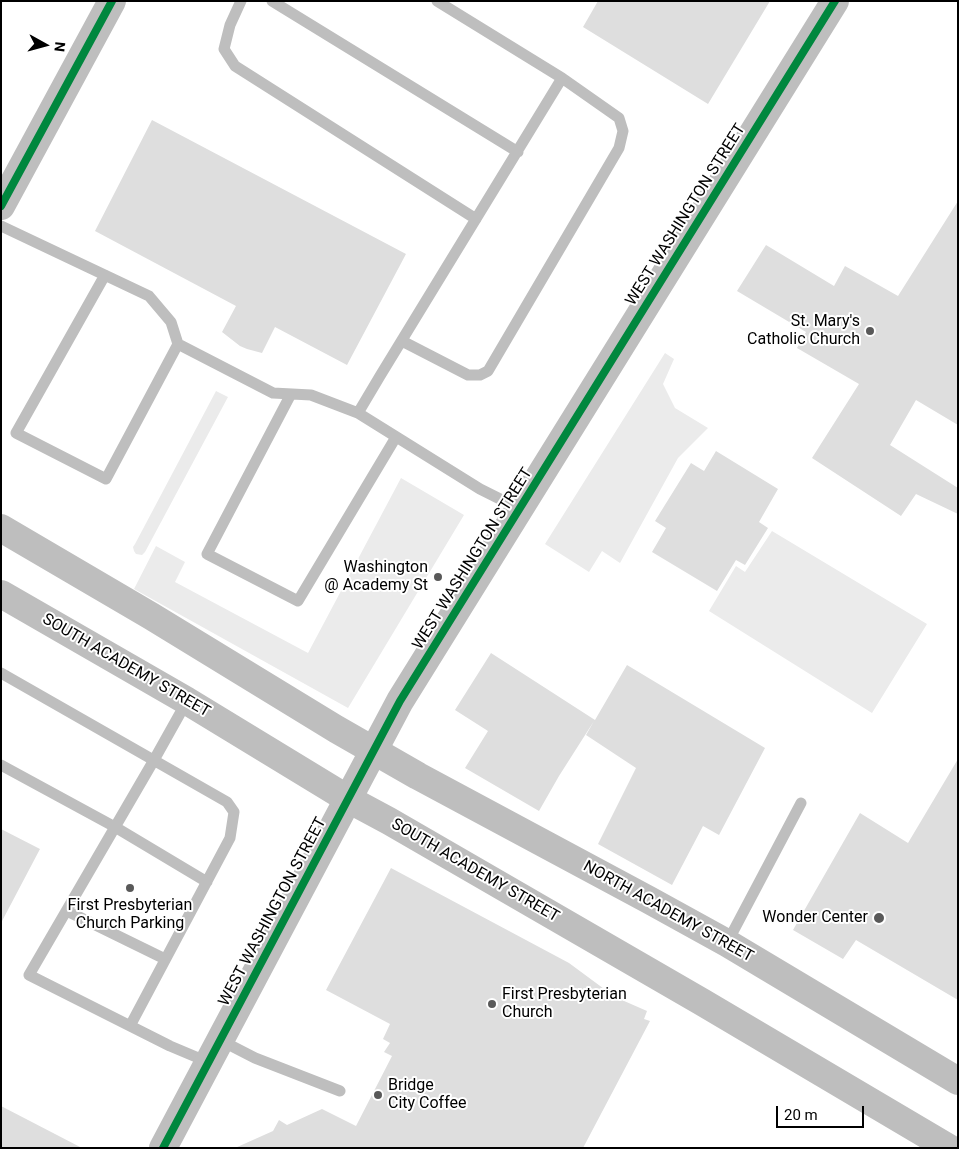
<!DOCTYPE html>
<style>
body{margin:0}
#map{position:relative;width:959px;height:1149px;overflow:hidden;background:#fff;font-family:Roboto,sans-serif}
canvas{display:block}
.frame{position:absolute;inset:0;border:2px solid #000;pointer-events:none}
.north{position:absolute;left:20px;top:20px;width:50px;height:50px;-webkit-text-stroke:4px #fff;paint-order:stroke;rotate:97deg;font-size:14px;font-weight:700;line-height:20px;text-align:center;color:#000}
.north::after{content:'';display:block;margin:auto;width:18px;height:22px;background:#000;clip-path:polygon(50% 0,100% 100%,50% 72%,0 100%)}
.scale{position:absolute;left:776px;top:1106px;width:88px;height:22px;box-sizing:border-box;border:2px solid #000;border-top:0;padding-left:6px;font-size:15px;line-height:18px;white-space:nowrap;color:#000;-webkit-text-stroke:4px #fff;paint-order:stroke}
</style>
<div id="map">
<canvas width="959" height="1149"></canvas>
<div class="frame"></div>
<div class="north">N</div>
<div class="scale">20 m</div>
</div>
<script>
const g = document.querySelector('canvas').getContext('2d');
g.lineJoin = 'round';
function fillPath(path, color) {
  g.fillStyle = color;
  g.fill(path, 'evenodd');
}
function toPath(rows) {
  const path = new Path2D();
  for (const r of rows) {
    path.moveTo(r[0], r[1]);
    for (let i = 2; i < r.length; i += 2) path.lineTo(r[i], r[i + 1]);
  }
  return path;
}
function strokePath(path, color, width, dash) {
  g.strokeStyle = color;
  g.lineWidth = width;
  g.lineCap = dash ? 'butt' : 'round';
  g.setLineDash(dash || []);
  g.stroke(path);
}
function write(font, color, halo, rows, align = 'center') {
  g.font = font + ' Roboto,sans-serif';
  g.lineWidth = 4;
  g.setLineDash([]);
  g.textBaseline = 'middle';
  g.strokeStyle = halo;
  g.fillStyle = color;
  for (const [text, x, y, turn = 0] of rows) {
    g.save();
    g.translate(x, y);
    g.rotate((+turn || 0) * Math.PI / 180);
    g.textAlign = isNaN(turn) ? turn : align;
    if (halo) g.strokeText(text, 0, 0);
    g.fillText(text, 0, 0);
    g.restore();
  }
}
fillPath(toPath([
 [665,353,674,359,663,384,675,408,708,428,678,458,620,563,602,551,589,572,545,544],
 [216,391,228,397,145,552,142,555,136,554,134,551,133,547,135,544],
 [401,478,464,515,348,708,134,589,156,546,185,562,175,582,308,653],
 [772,531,927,624,872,713,709,611,736,566,745,572]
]), '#ebebeb');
fillPath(toPath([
 [598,1,770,1,708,104,583,27],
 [152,120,406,254,347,365,275,327,262,353,247,349,240,346,222,332,236,306,95,231],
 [958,201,958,425,916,400,890,445,958,488,958,514,916,494,901,516,812,458,859,384,797,348,806,332,737,291,766,245,834,286,845,266,898,296],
 [716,451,778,489,759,522,768,528,745,565,736,560,717,591,652,552,666,528,655,521,691,463,704,471],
 [491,653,595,720,627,665,765,748,719,835,703,826,672,885,598,844,636,768,586,735,594,721,559,776,539,811,465,768,488,731,455,710],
 [958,759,958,1000,856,940,843,959,793,930,860,813,908,843],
 [1,829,40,849,1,923],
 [391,868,569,963,615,997,647,1011,644,1019,650,1021,583,1148,235,1148,273,1131,279,1120,287,1125,322,1109,356,1126,392,1056,384,1052,390,1043,383,1039,390,1024,326,990],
 [1,1106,82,1148,1,1148]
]), '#dedede');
strokePath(toPath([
 [241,1,230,25,224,49,235,66,476,219],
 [272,1,518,152],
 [437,1,562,78],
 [1,226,149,296,171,322,178,344,273,393,311,395,358,413,480,489,520,509],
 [105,275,16,433,106,479,178,344],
 [291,394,207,554,298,601,396,437],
 [358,413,380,376,562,78,619,118,623,131,619,148,488,371,480,375,468,375,402,341],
 [1,673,227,802,234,812,230,838,130,1026],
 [187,701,154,760,29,975,170,1046,208,1062],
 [1,765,115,827,207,882],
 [67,911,165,959],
 [727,943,801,803],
 [220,1040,255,1058,340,1091]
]), '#bebebe', 11);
strokePath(toPath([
 [1,206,112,1],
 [163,1148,400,701,835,1]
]), '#bebebe', 28);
strokePath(toPath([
 [1,528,151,616,336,729,418,776,649,900,727,943,958,1081],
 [1,594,187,701,348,799,389,821,702,1002,949,1148]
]), '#bebebe', 28);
strokePath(toPath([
 [1,206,112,1],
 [163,1148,400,701,835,1]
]), '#00873e', 8);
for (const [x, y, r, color] of [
 [870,331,5,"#595959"],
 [438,577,5,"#595959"],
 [130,888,5,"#595959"],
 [879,918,6,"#595959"],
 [492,1004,5,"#595959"],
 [378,1095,5,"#595959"]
]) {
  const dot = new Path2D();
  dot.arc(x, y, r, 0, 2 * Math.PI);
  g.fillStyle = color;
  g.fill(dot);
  strokePath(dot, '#fff', 2);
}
write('16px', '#000', '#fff', [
 ["WEST WASHINGTON STREET",686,215,-58],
 ["WEST WASHINGTON STREET",473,559,-58],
 ["SOUTH ACADEMY STREET",126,666,30],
 ["SOUTH ACADEMY STREET",475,871,30],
 ["WEST WASHINGTON STREET",273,912,-62],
 ["NORTH ACADEMY STREET",668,912,29]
]);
write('16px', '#000', '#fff', [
 ["St. Mary's",860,322],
 ["Catholic Church",860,340],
 ["Washington",428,568],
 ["@ Academy St",428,586],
 ["First Presbyterian",130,906,"center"],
 ["Church Parking",130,924,"center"],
 ["Wonder Center",868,918],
 ["First Presbyterian",502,995,"left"],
 ["Church",502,1013,"left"],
 ["Bridge",388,1086,"left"],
 ["City Coffee",388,1104,"left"]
], 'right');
</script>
